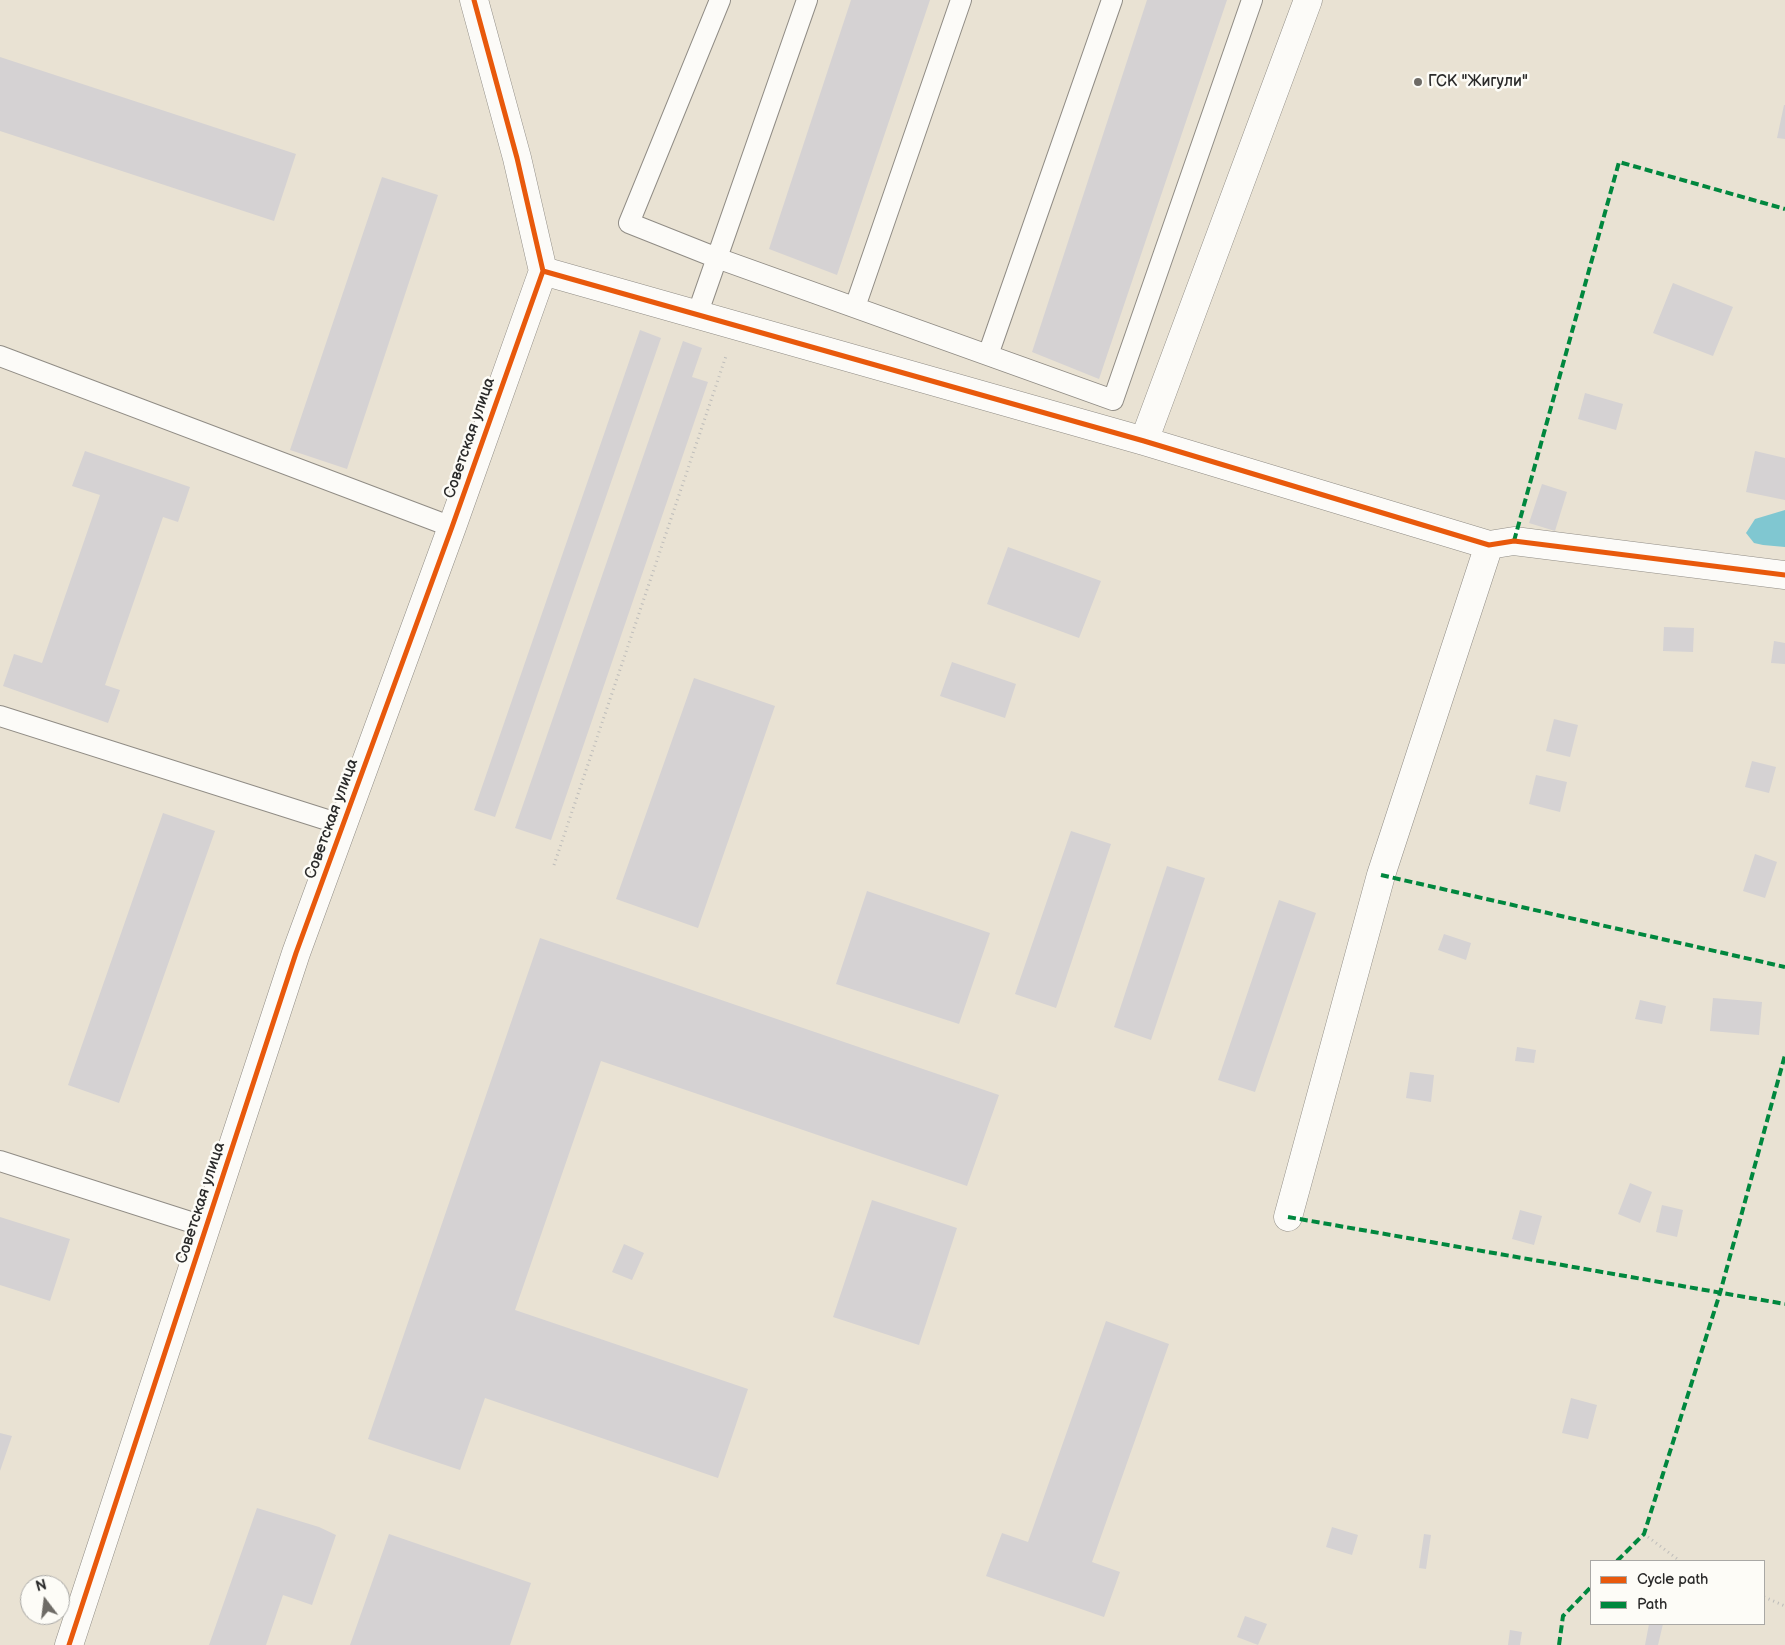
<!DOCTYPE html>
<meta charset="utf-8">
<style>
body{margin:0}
#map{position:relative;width:1785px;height:1645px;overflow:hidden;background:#e9e2d3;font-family:"Balsamiq Sans",sans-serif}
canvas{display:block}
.legend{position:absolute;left:1590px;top:1560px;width:175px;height:65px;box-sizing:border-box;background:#fdfcf7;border:1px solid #a9a8a5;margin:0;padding:6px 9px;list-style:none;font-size:15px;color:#2b2b2b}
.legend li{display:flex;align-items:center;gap:10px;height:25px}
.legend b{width:25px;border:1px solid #a9a8a5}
.north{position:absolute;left:20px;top:1575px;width:50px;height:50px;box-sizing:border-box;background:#fdfcf7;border:1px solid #a9a8a5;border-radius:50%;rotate:345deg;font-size:14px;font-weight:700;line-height:20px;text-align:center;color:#2b2b2b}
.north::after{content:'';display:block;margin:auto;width:18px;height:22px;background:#6e6b66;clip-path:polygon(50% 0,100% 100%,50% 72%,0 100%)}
</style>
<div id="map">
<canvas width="1785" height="1645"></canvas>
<ul class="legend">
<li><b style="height:6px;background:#e8590c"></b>Cycle path</li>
<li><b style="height:6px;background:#00873e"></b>Path</li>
</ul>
<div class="north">N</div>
</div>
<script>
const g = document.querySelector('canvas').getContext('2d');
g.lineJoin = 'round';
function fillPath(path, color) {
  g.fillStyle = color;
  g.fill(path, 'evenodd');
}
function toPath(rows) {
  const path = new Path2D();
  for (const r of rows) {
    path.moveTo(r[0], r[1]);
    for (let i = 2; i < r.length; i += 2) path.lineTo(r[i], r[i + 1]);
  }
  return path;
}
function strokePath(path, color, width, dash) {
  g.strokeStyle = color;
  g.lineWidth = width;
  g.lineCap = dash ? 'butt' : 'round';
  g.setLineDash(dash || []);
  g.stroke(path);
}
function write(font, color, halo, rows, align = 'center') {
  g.font = font + ' "Balsamiq Sans",sans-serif';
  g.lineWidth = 5;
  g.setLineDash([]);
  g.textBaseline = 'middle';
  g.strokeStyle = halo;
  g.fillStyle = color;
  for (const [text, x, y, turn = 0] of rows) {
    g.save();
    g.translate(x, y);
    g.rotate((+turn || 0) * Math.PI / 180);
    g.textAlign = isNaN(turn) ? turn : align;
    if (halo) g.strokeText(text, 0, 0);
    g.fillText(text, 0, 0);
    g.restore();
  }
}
fillPath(toPath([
 [1785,510,1785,547,1763,545,1754,543,1746,533,1755,519]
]), '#80c7d1');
fillPath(toPath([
 [851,0,930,0,837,275,769,249],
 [1147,0,1227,0,1099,379,1032,352],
 [0,57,296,154,274,221,0,131],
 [1784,105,1785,105,1785,139,1777,138],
 [382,177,438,195,347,469,290,450],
 [1673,283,1733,307,1713,356,1653,333],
 [640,330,661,338,495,817,474,810],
 [683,341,702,348,692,377,708,382,551,840,515,828],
 [1585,393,1623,404,1616,430,1578,419],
 [85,451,190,487,178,522,163,517,105,685,120,690,108,723,3,686,14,654,42,663,100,495,72,486],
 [1755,451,1785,458,1785,500,1746,492],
 [1542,484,1567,492,1555,531,1529,523],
 [1008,547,1101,581,1079,638,987,604],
 [1664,627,1694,628,1693,652,1663,651],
 [1774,641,1785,643,1785,664,1771,663],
 [952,662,1016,684,1005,718,940,696],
 [694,678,775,706,698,928,616,899],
 [1554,719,1578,725,1570,757,1546,751],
 [1752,761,1776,767,1769,793,1745,787],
 [1536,775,1567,782,1560,812,1529,804],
 [163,813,215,831,119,1103,68,1085],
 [1071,831,1111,844,1056,1008,1015,994],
 [1755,854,1777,862,1765,898,1743,891],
 [1167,866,1205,878,1151,1040,1114,1027],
 [867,891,990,933,959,1024,836,984],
 [1279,900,1316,913,1255,1092,1218,1080],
 [1444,934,1471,943,1466,960,1438,950],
 [540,938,999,1095,967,1186,601,1061,515,1310,748,1389,718,1478,485,1398,460,1470,368,1439],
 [1713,998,1762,1002,1759,1035,1710,1031],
 [1640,1000,1666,1006,1662,1024,1635,1019],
 [1517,1047,1536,1050,1534,1063,1515,1061],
 [1410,1072,1434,1075,1431,1102,1406,1098],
 [1630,1183,1652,1192,1640,1223,1618,1214],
 [872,1200,957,1228,919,1345,833,1317],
 [1662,1205,1683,1210,1677,1237,1656,1232],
 [1520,1210,1542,1216,1534,1245,1512,1239],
 [0,1217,70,1239,50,1301,0,1285],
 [624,1244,644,1253,632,1280,612,1272],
 [1106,1321,1169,1344,1092,1562,1120,1572,1104,1617,986,1576,1002,1533,1028,1542],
 [1571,1398,1597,1405,1588,1439,1562,1433],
 [0,1433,12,1436,0,1471],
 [257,1508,319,1527,336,1535,312,1605,283,1595,266,1645,209,1645],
 [1332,1527,1358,1535,1352,1555,1326,1547],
 [389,1534,531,1583,510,1645,350,1645],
 [1424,1534,1431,1535,1426,1569,1419,1568],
 [1245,1616,1267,1624,1258,1645,1237,1637],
 [1649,1624,1663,1624,1658,1645,1645,1645],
 [1510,1630,1522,1632,1520,1645,1508,1645]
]), '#d5d2d3');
const service = toPath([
 [720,0,629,223,717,258,1113,400,1252,0],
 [855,307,961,0],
 [697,315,807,0],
 [988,355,1112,0],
 [0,356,452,527],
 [0,716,343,825],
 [0,1161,206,1227]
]);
const minor = toPath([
 [543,271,1144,441,1489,545,1514,541,1785,575],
 [1144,441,1308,0],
 [1288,1217,1381,875,1489,545],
 [69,1645,296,953,452,527,543,271,517,158,474,0]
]);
strokePath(service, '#908c85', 22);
strokePath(minor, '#908c85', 29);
strokePath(toPath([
 [554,865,726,356],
 [1644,1534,1680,1561],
 [1764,1597,1785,1606]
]), '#bdbcba', 3, [1, 4]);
strokePath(service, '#fcfbf8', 20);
strokePath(minor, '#fcfbf8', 28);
strokePath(toPath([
 [1514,541,1619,162,1785,209],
 [1381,875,1785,967],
 [1288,1217,1785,1304],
 [1617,1561,1644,1534,1720,1293,1785,1055],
 [1559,1645,1563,1616,1591,1587]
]), '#00873e', 4, [8, 4]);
strokePath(toPath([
 [543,271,1144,441,1489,545,1514,541,1785,575],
 [69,1645,296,953,452,527,543,271,517,158,474,0]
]), '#e8590c', 5);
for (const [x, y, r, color] of [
 [1418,82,5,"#6e6b66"]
]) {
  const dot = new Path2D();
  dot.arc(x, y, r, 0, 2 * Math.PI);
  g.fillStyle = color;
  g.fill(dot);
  strokePath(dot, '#fdfcf7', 2);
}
write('16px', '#2b2b2b', '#fdfcf7', [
 ["ГСК \"Жигули\"",1428,82]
], 'left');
write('16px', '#2b2b2b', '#fdfcf7', [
 ["Советская улица",470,438,-71],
 ["Советская улица",332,819,-70],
 ["Советская улица",201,1203,-72]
]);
</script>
